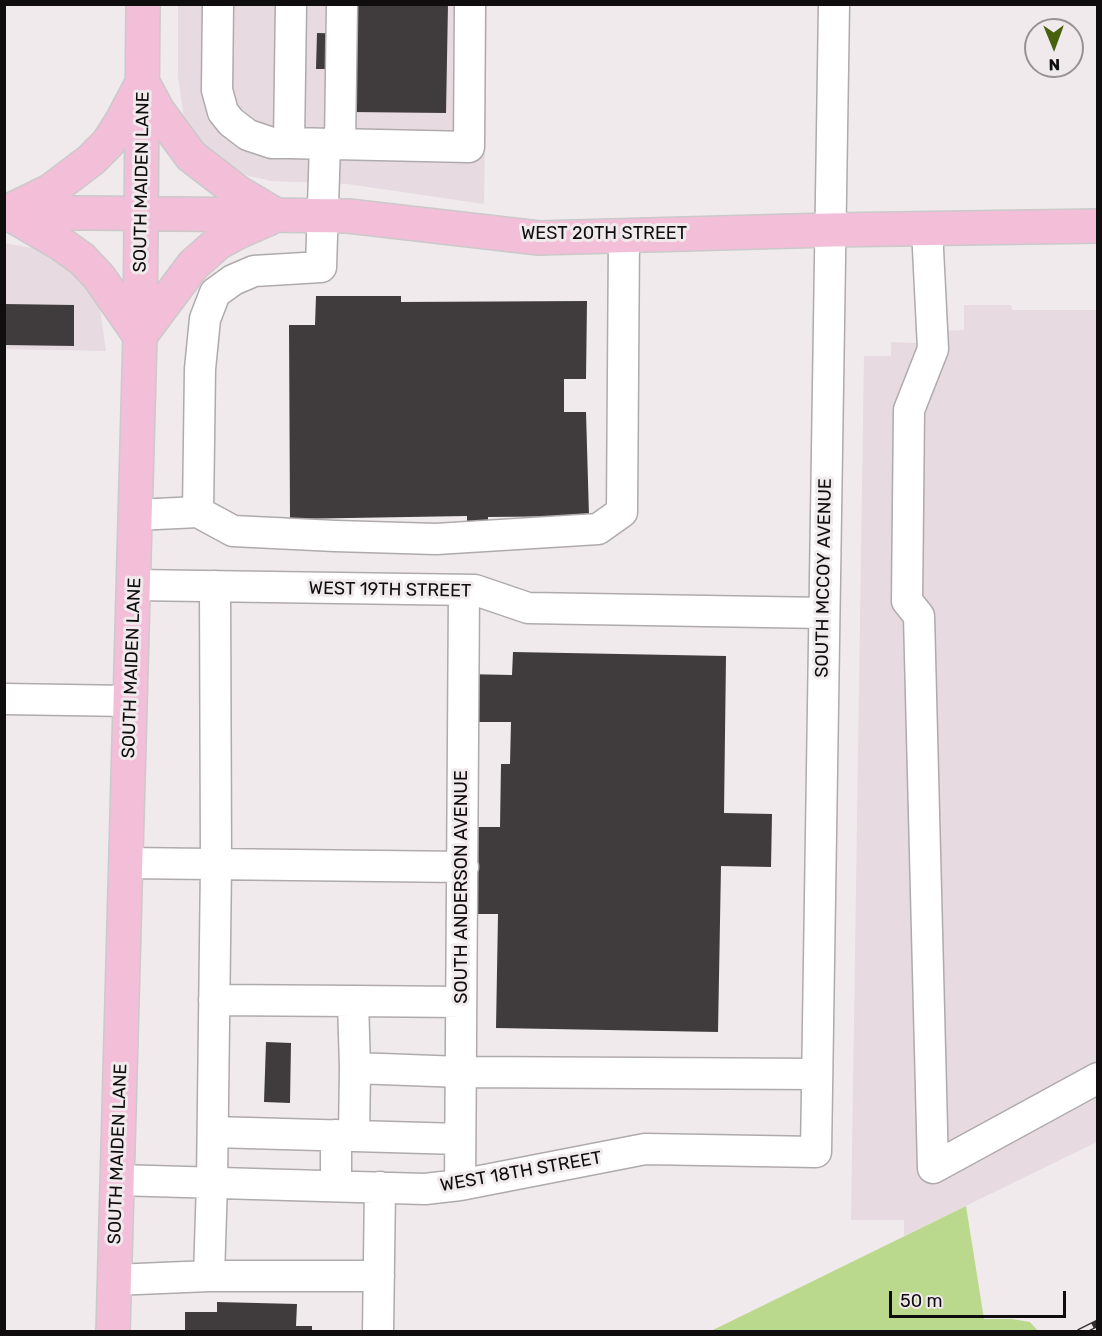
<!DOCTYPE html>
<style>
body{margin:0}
#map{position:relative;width:1102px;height:1336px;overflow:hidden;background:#f0eaec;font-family:Rubik,sans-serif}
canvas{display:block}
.frame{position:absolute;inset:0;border:6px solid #0f0d0e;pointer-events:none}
.north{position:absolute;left:1024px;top:18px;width:60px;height:60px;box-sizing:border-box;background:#f0eaec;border:2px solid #969293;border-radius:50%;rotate:179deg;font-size:16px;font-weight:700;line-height:24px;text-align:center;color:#0f0d0e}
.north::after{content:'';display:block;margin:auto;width:21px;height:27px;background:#48610f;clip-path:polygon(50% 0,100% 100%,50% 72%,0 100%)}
.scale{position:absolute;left:889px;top:1291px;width:177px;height:27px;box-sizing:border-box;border:3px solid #0f0d0e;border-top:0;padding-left:8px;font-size:18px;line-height:21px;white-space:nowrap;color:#0f0d0e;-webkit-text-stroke:4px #f0eaec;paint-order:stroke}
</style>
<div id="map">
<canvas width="1102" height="1336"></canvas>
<div class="frame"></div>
<div class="north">N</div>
<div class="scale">50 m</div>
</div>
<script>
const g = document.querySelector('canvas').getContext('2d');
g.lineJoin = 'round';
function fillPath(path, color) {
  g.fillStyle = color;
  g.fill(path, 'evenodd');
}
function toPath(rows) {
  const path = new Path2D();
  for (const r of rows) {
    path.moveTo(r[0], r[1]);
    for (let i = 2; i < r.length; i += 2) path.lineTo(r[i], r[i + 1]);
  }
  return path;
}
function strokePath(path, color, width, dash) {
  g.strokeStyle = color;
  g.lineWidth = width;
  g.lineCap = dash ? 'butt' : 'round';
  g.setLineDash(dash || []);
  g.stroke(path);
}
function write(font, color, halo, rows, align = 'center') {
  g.font = font + ' Rubik,sans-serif';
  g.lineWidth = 6;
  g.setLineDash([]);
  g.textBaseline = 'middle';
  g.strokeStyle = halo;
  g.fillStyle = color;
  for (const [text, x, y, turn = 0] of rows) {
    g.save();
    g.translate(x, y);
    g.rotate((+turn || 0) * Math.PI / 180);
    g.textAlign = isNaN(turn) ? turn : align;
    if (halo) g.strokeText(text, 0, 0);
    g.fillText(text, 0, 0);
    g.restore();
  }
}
fillPath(toPath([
 [178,5,487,5,484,204,347,184,271,181,249,176,217,160,191,131,183,113,178,76],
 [4,243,43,250,63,261,93,295,100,308,106,351,5,349],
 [964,305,1011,305,1012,310,1097,310,1097,1142,904,1236,904,1220,851,1220,864,356,891,356,891,342,938,344,938,331,964,330]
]), '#e7dae0');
fillPath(toPath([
 [966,1206,984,1319,1012,1319,1030,1322,1038,1331,711,1331]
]), '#bbd98c');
fillPath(toPath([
 [355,4,448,4,446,113,352,112,353,69,316,69,317,33,354,34],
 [316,296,401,296,401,302,587,301,586,379,564,379,564,412,586,412,589,516,488,517,488,528,467,528,467,516,290,519,289,325,315,325],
 [4,304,74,305,74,346,4,345],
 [513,652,726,656,724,813,772,814,771,867,721,866,718,1032,496,1028,498,914,475,914,476,827,500,827,501,764,510,764,511,722,463,722,464,674,512,675],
 [266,1042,291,1043,290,1103,264,1102],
 [217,1302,297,1304,296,1326,312,1326,312,1332,185,1332,185,1312,217,1312]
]), '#403c3e');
const minor = toPath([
 [218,4,217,90,223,112,231,122,248,135,272,143,289,143],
 [291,4,289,143,469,147,470,4],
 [340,144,342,4],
 [927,229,933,349,909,410,907,601,919,616,933,1168,1098,1078],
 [198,512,233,531,335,536,436,539,598,529,622,512,624,235],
 [136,515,198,512,200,369,205,319,215,293,233,280,254,271,321,267,325,144],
 [134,585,475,590,528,608,824,613],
 [4,699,130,701],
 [126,863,463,867],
 [214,1000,353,1001,355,1068,354,1136],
 [353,1001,461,1002],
 [355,1068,461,1072,817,1074],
 [213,1132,460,1139],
 [117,1180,425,1189,460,1185,645,1149,816,1152,834,4],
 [460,1185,464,590],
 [336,1186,336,1135],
 [209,1276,212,1182,216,864,215,586],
 [114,1280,209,1276,379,1276],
 [378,1332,380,1187]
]);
const major = toPath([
 [143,83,158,111,191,156,239,193,276,215],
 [11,210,50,191,91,160,108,143,122,121,141,85],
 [4,212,348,216,539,238,830,230,1098,226],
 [8,213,61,244,82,259,99,277,140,336,193,265,218,243,238,232,268,219],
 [113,1332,140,336,143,4]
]);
strokePath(minor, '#afaaac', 33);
strokePath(major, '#cacaca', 36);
strokePath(minor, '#fff', 30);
strokePath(major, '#f2bed8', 33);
const rail = toPath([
 [1080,1332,1098,1323]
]);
strokePath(rail, '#302e2f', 7);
strokePath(rail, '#f0eaec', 4.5, [14]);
write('18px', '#0f0d0e', '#f0eaec', [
 ["SOUTH MAIDEN LANE",142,182,-89],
 ["WEST 20TH STREET",604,234],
 ["SOUTH MCCOY AVENUE",824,578,-89],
 ["WEST 19TH STREET",390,590,1],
 ["SOUTH MAIDEN LANE",132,668,-88],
 ["SOUTH ANDERSON AVENUE",462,887,-90],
 ["SOUTH MAIDEN LANE",118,1154,-88],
 ["WEST 18TH STREET",521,1172,-10]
]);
</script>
